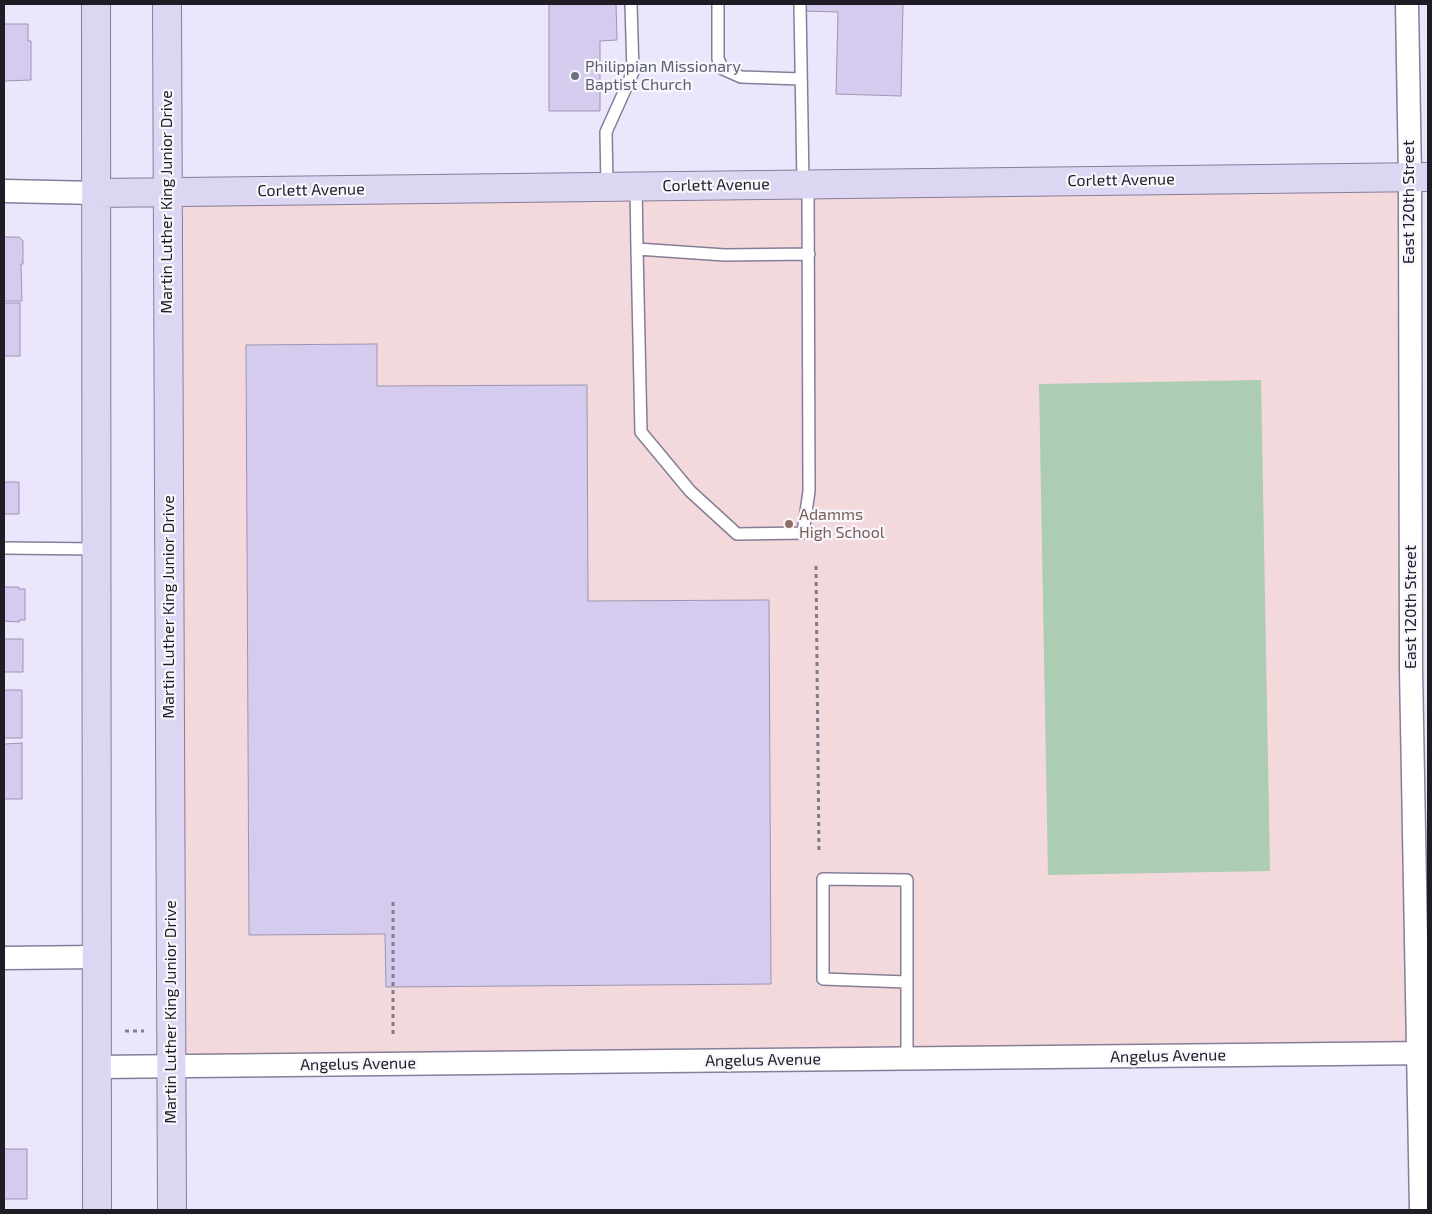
<!DOCTYPE html>
<style>
body{margin:0}
#map{position:relative;width:1432px;height:1214px;overflow:hidden;background:#ece6fd;font-family:"Exo 2",sans-serif}
canvas{display:block}
.frame{position:absolute;inset:0;border:5px solid #1f1c26;pointer-events:none}
</style>
<div id="map">
<canvas width="1432" height="1214"></canvas>
<div class="frame"></div>
</div>
<script>
const g = document.querySelector('canvas').getContext('2d');
g.lineJoin = 'round';
function fillPath(path, color) {
  g.fillStyle = color;
  g.fill(path, 'evenodd');
}
function toPath(rows) {
  const path = new Path2D();
  for (const r of rows) {
    path.moveTo(r[0], r[1]);
    for (let i = 2; i < r.length; i += 2) path.lineTo(r[i], r[i + 1]);
  }
  return path;
}
function strokePath(path, color, width, dash) {
  g.strokeStyle = color;
  g.lineWidth = width;
  g.lineCap = dash ? 'butt' : 'round';
  g.setLineDash(dash || []);
  g.stroke(path);
}
function write(font, color, halo, rows, align = 'center') {
  g.font = font + ' "Exo 2",sans-serif';
  g.lineWidth = 4.5;
  g.setLineDash([]);
  g.textBaseline = 'middle';
  g.strokeStyle = halo;
  g.fillStyle = color;
  for (const [text, x, y, turn = 0] of rows) {
    g.save();
    g.translate(x, y);
    g.rotate((+turn || 0) * Math.PI / 180);
    g.textAlign = isNaN(turn) ? turn : align;
    if (halo) g.strokeText(text, 0, 0);
    g.fillText(text, 0, 0);
    g.restore();
  }
}
fillPath(toPath([
 [1410,177,1418,1053,171,1066,167,192]
]), '#f3d8dc');
fillPath(toPath([
 [1261,380,1270,871,1048,875,1039,384]
]), '#acccb3');
const building = toPath([
 [549,4,616,4,617,40,600,41,600,111,549,111,549,4],
 [803,4,903,4,901,96,836,94,838,12,803,11,803,4],
 [4,24,28,24,28,41,31,41,31,80,4,81,4,24],
 [4,237,19,237,23,241,23,264,21,264,22,301,4,301,4,237],
 [4,303,20,303,20,356,4,356,4,303],
 [377,344,377,386,587,385,588,601,769,600,771,984,386,987,385,934,249,935,246,345,377,344],
 [4,482,19,482,19,514,4,514,4,482],
 [4,587,19,587,19,589,25,589,25,620,19,620,19,622,4,621,4,587],
 [4,639,23,639,23,672,4,672,4,639],
 [4,690,22,690,22,738,4,738,4,690],
 [22,743,22,799,4,799,4,744,22,743],
 [4,1149,27,1149,27,1199,4,1199,4,1149]
]);
fillPath(building, '#d5cbef');
strokePath(building, '#9d95b0', 1);
const lane = toPath([
 [718,4,718,59,723,69,741,77,801,79],
 [800,4,803,184],
 [607,186,606,132,633,72,631,4],
 [636,186,637,249,725,255,809,254],
 [637,249,641,432,690,491,737,534,803,533,809,491,808,185],
 [4,548,98,549],
 [907,982,823,979,823,879,907,880,907,1058]
]);
const street = toPath([
 [1407,4,1410,177,1411,669,1421,1210],
 [4,191,97,193],
 [4,958,97,957],
 [97,1067,1428,1053]
]);
const secondary = toPath([
 [96,4,97,1210],
 [167,4,172,1210],
 [97,193,1428,177]
]);
strokePath(lane, '#857e98', 14);
strokePath(street, '#857e98', 25);
strokePath(secondary, '#857e98', 30);
strokePath(toPath([
 [816,566,819,853],
 [393,902,393,1034],
 [125,1031,144,1031]
]), '#807c8c', 3, [4, 4]);
strokePath(lane, '#fff', 11);
strokePath(street, '#fff', 22);
strokePath(secondary, '#dcd6f2', 28);
for (const [x, y, r, color] of [
 [575,76,5,"#6b7280"],
 [789,524,5,"#8d6e63"]
]) {
  const dot = new Path2D();
  dot.arc(x, y, r, 0, 2 * Math.PI);
  g.fillStyle = color;
  g.fill(dot);
  strokePath(dot, '#f8f6fc', 2);
}
write('16px', '#5b616d', '#f8f6fc', [
 ["Philippian Missionary",585,67],
 ["Baptist Church",585,85]
], 'left');
write('16px', '#1f1c26', '#f8f6fc', [
 ["Corlett Avenue",1121,180,-1],
 ["Corlett Avenue",716,185,-1],
 ["Corlett Avenue",311,190,-1],
 ["Martin Luther King Junior Drive",167,202,-90],
 ["East 120th Street",1409,202,-90],
 ["Martin Luther King Junior Drive",169,607,-90],
 ["East 120th Street",1411,607,-90],
 ["Martin Luther King Junior Drive",171,1012,-90],
 ["Angelus Avenue",1168,1056,-1],
 ["Angelus Avenue",763,1060,-1],
 ["Angelus Avenue",358,1064,-1]
]);
write('16px', '#785e54', '#f8f6fc', [
 ["Adamms",799,515],
 ["High School",799,533]
], 'left');
</script>
